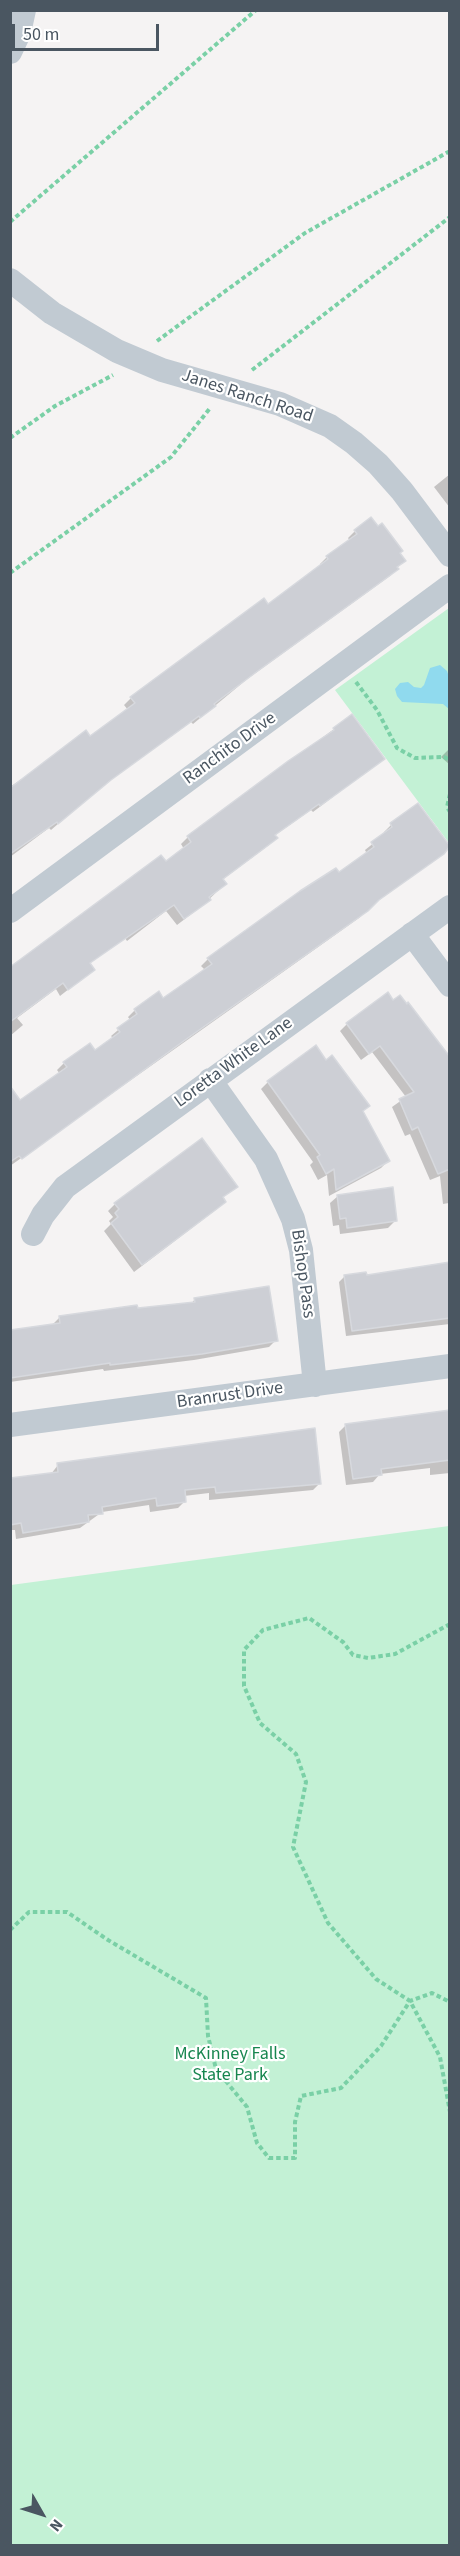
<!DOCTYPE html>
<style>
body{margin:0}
#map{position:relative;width:460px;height:2556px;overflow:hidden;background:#f5f3f3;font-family:"Source Sans 3",sans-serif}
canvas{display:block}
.frame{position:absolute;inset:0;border:12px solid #4a5661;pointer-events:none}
.north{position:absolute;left:12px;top:2484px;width:60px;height:60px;-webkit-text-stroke:4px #fff;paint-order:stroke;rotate:129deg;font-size:16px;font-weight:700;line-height:24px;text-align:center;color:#4a5661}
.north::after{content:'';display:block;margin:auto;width:21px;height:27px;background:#4a5661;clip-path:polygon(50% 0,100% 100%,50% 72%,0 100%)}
.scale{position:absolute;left:12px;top:24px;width:147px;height:27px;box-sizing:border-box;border:3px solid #4a5661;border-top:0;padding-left:8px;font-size:18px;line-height:21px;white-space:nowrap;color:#4a5661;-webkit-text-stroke:4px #fff;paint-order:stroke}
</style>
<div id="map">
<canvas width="460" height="2556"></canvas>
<div class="frame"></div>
<div class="north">N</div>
<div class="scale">50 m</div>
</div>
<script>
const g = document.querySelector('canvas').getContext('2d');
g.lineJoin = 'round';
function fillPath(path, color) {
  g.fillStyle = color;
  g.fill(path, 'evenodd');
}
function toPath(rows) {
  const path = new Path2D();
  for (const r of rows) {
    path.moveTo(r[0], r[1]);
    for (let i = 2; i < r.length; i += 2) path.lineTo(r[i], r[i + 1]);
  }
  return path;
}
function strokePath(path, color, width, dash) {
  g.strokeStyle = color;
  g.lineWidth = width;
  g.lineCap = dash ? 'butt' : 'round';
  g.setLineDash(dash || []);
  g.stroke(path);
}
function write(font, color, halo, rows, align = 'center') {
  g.font = font + ' "Source Sans 3",sans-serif';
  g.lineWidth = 4.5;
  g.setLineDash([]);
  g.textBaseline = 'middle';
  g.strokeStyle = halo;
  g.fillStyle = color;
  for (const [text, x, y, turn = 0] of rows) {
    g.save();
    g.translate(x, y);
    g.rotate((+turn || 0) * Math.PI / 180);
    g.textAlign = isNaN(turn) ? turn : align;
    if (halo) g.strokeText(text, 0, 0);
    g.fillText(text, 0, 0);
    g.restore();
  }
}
fillPath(toPath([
 [449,608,449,843,335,690],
 [449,1526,449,2545,11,2545,11,1585]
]), '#c3f1d5');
fillPath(toPath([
 [440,665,447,671,449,677,449,709,443,704,402,702,397,696,395,689,400,683,408,682,414,687,421,688,424,685,430,668]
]), '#90daee');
fillPath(toPath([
 [450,474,450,508,434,487],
 [355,531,398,553,404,560,390,576,246,680,193,724,191,722,102,786,51,830,49,828,10,857,10,787,52,758,90,738,128,710,124,705,131,698,268,606,321,566,320,564,327,557,350,541,348,538],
 [334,729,383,759,313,812,311,810,274,836,276,838,269,845,222,880,225,884,202,906,177,925,166,911,127,941,125,938,89,964,93,970,60,996,56,989,17,1018,23,1025,10,1036,10,967,165,863,184,849,181,844,188,837],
 [450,748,450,765,441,757],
 [391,825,442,854,371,906,359,918,10,1166,10,1101,20,1102,60,1074,57,1070,64,1063,94,1052,113,1038,111,1036,130,1020,128,1017,135,1010,163,1000,205,970,201,966,208,959,367,854,365,850,385,834,384,832],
 [347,1024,450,1060,450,1205,449,1203,443,1204,440,1176,430,1180,410,1134,405,1136,392,1107,406,1097,372,1052,361,1060,340,1031],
 [268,1082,362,1112,388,1161,381,1168,329,1196,327,1175,318,1180,310,1165,313,1162,261,1089],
 [236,1186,222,1198,224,1202,217,1209,134,1272,104,1231,111,1224,109,1221,113,1217,108,1211,115,1204],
 [338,1196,396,1220,388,1228,340,1234,339,1225,333,1226,330,1203],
 [450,1264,450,1324,346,1336,339,1282,344,1277,365,1276],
 [195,1299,276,1340,269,1347,194,1360,104,1371,103,1369,10,1382,10,1332,53,1324,60,1317,191,1304],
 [450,1412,450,1473,430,1475,430,1468,380,1474,373,1482,346,1485,339,1432,346,1425],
 [58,1465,320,1483,313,1490,209,1500,209,1493,184,1496,185,1501,178,1508,150,1512,149,1505,102,1512,80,1528,16,1539,15,1530,10,1530,10,1480,51,1474]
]), '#0003');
const building = toPath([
 [371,517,378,526,382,523,403,551,400,553,406,561,397,567,399,569,255,673,214,704,216,706,200,718,199,716,111,780,58,824,57,822,10,854,10,788,86,730,90,736,135,703,130,697,264,598,268,604,328,559,326,556,357,534,354,530,371,517],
 [352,714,385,759,320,806,319,804,275,835,278,838,223,879,227,884,209,897,211,900,184,919,174,905,90,963,95,970,68,990,63,983,10,1022,10,967,161,855,166,861,191,842,187,836,288,761,334,730,333,728,352,714],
 [418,803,450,846,444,854,379,900,368,911,185,1040,22,1159,19,1156,10,1162,10,1086,20,1100,67,1067,63,1062,90,1043,95,1050,120,1032,117,1028,137,1014,134,1009,159,991,163,998,212,964,207,958,300,891,336,868,339,872,374,847,371,842,392,827,390,823,418,803],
 [388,992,393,1000,400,995,407,1004,408,1002,450,1057,450,1169,438,1174,418,1127,412,1130,399,1099,414,1092,380,1046,369,1054,346,1023,388,992],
 [316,1045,326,1060,332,1055,370,1106,363,1111,390,1161,336,1190,334,1169,326,1174,317,1157,320,1155,267,1081,316,1045],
 [202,1138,238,1187,223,1197,226,1202,142,1265,111,1223,118,1217,115,1213,119,1209,114,1203,202,1138],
 [393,1187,397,1221,347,1228,346,1218,340,1219,337,1195,393,1187],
 [450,1262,450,1318,352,1331,344,1275,366,1272,367,1275,450,1262],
 [269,1286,278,1341,202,1354,110,1365,110,1363,10,1378,10,1330,60,1323,59,1316,137,1305,138,1308,195,1302,194,1298,269,1286],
 [450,1410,450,1460,381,1469,382,1475,353,1479,345,1424,450,1410],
 [315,1428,321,1484,216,1493,215,1487,185,1490,186,1502,157,1506,156,1498,102,1507,103,1514,88,1515,89,1522,23,1533,21,1523,10,1525,10,1478,58,1472,57,1463,315,1428]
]);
fillPath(building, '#cdcfd5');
strokePath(building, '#d7d9de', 1.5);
strokePath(toPath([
 [10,222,256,10],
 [157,341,305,233,450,151],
 [252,370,450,217],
 [10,438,55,406,113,375],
 [10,573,171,457,211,407],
 [356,682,377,710,397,748,415,758,444,757,450,760],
 [450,794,447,807,450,812],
 [450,1624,395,1654,368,1658,353,1655,343,1642,309,1618,263,1630,244,1650,244,1686,260,1723,296,1754,306,1782,293,1847,328,1923,376,1979,410,2001,440,2057,450,2112],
 [10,1930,29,1912,67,1912,108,1940,206,1998,208,2036,216,2069,247,2107,257,2143,269,2158,295,2158,295,2122,301,2096,341,2088,381,2046,410,2001,432,1993,450,2002]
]), '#7ad0a6', 4, [4.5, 3]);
strokePath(toPath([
 [10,52,19,33,24,10],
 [10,280,52,313,117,351,162,370,280,404,330,426,354,443,378,464,402,491,450,555],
 [10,911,450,586],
 [412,934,450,985],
 [210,1080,266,1159,293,1219,301,1250,315,1385],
 [33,1234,43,1215,65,1187,450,907],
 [10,1425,450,1366]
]), '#c1cad2', 24);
write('18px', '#4a5661', '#fff', [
 ["Janes Ranch Road",247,397,18],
 ["Ranchito Drive",230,749,-36],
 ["Loretta White Lane",234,1063,-36],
 ["Bishop Pass",302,1274,82],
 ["Branrust Drive",230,1396,-8]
]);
write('18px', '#17864f', '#fff', [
 ["McKinney Falls",230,2055],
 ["State Park",230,2076]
]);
</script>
